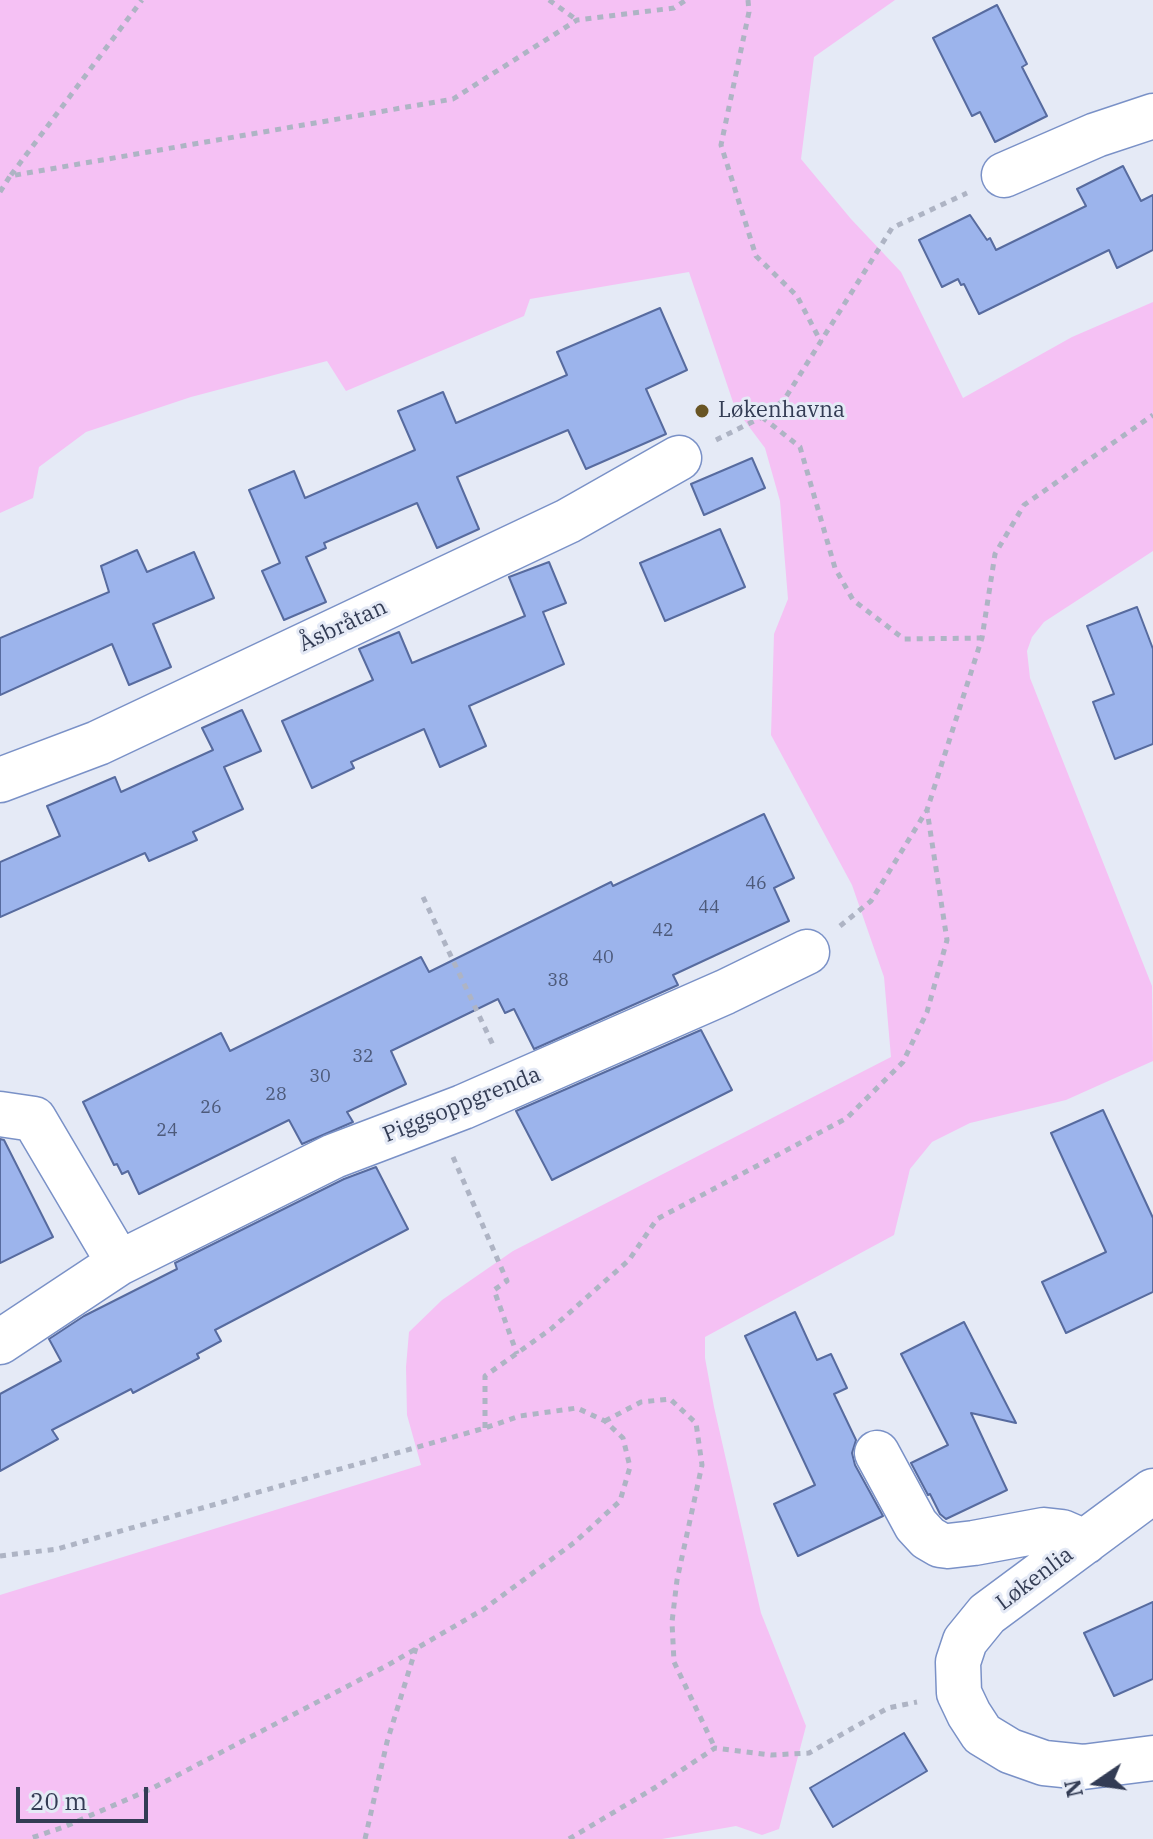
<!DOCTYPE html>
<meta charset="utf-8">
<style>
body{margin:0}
#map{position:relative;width:1153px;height:1839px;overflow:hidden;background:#e5eaf6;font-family:"IBM Plex Serif",serif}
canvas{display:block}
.north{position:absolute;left:1057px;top:1743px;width:80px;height:80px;-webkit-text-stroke:6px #e5eaf6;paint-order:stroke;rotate:257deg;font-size:22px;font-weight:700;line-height:32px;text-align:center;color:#333c54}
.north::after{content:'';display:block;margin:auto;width:28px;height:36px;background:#333c54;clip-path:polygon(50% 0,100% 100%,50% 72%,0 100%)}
.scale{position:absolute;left:16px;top:1787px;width:132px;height:36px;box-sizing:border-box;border:4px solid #333c54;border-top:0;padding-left:10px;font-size:24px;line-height:28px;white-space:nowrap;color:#333c54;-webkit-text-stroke:6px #e5eaf6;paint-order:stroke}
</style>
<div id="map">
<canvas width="1153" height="1839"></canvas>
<div class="north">N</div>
<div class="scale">20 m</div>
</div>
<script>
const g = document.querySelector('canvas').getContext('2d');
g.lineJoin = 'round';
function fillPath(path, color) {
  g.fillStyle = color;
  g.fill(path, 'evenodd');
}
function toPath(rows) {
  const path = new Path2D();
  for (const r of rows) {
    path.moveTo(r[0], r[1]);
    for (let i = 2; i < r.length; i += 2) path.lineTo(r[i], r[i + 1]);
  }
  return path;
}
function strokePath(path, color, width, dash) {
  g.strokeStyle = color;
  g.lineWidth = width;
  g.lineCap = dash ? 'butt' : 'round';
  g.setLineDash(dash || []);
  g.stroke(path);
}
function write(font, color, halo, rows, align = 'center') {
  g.font = font + ' "IBM Plex Serif",serif';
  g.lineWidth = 6;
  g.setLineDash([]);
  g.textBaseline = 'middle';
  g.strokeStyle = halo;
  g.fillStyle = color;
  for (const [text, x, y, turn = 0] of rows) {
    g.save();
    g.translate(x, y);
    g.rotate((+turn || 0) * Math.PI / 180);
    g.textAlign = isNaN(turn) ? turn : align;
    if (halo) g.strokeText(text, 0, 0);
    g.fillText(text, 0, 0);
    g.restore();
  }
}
fillPath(toPath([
 [0,0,895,0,814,57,801,159,851,219,901,272,963,398,1072,337,1153,302,1153,551,1044,622,1032,637,1027,651,1030,678,1152,986,1153,1061,1066,1100,970,1123,932,1142,910,1169,894,1235,705,1337,705,1358,714,1407,761,1613,806,1726,779,1829,762,1835,736,1826,662,1839,0,1839,0,1595,421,1465,407,1415,406,1367,409,1332,442,1300,513,1251,891,1057,884,977,852,885,771,735,774,634,788,599,780,501,765,448,735,408,689,272,530,299,524,316,346,391,327,361,191,397,86,432,39,467,33,498,0,513]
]), '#f5c1f4');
const building = toPath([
 [997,5,1027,64,1022,67,1047,116,995,142,980,112,972,116,933,38,997,5],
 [1123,166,1141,201,1153,195,1153,250,1117,268,1109,250,979,314,964,284,961,285,958,279,942,287,919,240,970,215,987,240,990,238,996,250,1086,206,1077,189,1123,166],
 [660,308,687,370,646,389,666,434,586,469,568,430,457,477,479,529,437,548,417,503,324,543,326,548,306,557,326,602,284,620,262,571,280,563,249,490,294,471,305,498,415,450,398,411,443,392,456,423,567,375,557,352,660,308],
 [752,458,765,488,704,515,691,484,752,458],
 [720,529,745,587,665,621,640,563,720,529],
 [137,550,147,572,194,552,214,598,153,624,171,667,129,685,112,644,0,695,0,638,109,592,101,566,137,550],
 [549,562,566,603,543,612,564,664,469,706,486,746,440,767,424,729,351,762,354,768,312,788,282,721,373,680,359,649,399,632,412,663,525,616,509,577,549,562],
 [1137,607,1153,649,1153,744,1115,759,1093,702,1114,694,1087,626,1137,607],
 [242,710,261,751,224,767,243,809,193,832,197,840,149,861,145,853,0,917,0,862,60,836,47,806,115,777,121,792,213,750,202,728,242,710],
 [764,814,794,878,774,888,789,921,673,975,678,985,534,1049,514,1009,505,1013,498,999,391,1051,406,1084,347,1112,353,1122,302,1144,289,1120,139,1194,128,1171,122,1174,117,1164,114,1165,83,1102,221,1033,230,1051,421,957,429,972,611,882,613,886,764,814],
 [701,1030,732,1090,552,1180,516,1111,701,1030],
 [1103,1110,1153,1218,1153,1292,1066,1333,1042,1282,1106,1252,1051,1133,1103,1110],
 [0,1139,4,1140,53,1237,0,1263,0,1139],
 [376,1167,408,1229,215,1330,221,1341,197,1354,199,1358,133,1393,131,1389,52,1430,58,1439,0,1471,0,1394,61,1361,49,1339,84,1316,177,1269,175,1263,344,1179,376,1167],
 [795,1312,817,1360,831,1354,847,1388,834,1394,856,1440,852,1453,855,1465,883,1516,798,1556,774,1504,815,1485,745,1336,795,1312],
 [964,1322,1016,1423,971,1413,1007,1490,946,1519,940,1514,930,1494,928,1495,911,1463,948,1445,901,1354,964,1322],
 [1153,1602,1153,1679,1114,1696,1084,1633,1153,1602],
 [904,1733,927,1771,833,1827,810,1788,904,1733]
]);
fillPath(building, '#9cb4ec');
strokePath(building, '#576b9f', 2);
const minor = toPath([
 [1004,175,1096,135,1153,116],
 [0,780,98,743,568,521,679,458],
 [0,1114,34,1119,119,1263],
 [0,1342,119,1263,334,1156,463,1107,725,992,807,952],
 [877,1453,916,1525,928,1538,940,1545,948,1546,974,1543,1044,1530,1062,1532,1085,1542],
 [1153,1491,987,1614,965,1641,958,1662,959,1693,969,1714,982,1734,1010,1751,1044,1763,1083,1767,1153,1758]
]);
strokePath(minor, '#7a91c7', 47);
strokePath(toPath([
 [549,0,577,20],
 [748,0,749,12,721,145,756,256,797,296,821,342],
 [11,175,142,0],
 [0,192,10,176,453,99,577,20,674,8,686,0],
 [762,417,800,447,835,568,853,600,904,639,982,638],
 [716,440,762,417,784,400,892,228,967,193],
 [423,897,493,1045],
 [840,926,871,901,927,810,982,638,995,554,1024,505,1153,415],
 [453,1157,507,1281,494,1290,517,1354],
 [605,1421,641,1402,670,1399,696,1423,702,1465,677,1580,672,1622,674,1662,715,1748],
 [485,1428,485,1376,551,1329,629,1260,657,1219,847,1118,903,1062,927,1012,947,940,927,810],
 [0,1556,57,1549,485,1428,520,1416,577,1408,605,1421,623,1438,630,1467,620,1501,575,1542,484,1609,388,1665,151,1789,64,1827,28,1839],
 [365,1839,387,1742,416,1648],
 [569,1839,656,1787,715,1748,771,1755,809,1753,888,1708,917,1702]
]), '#aeb4c4', 5, [6, 6]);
strokePath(minor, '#fff', 44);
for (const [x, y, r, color] of [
 [702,411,8,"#695524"]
]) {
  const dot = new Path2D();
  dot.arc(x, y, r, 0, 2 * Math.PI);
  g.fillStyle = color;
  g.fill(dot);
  strokePath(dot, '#e5eaf6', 3);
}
write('18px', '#4d5a7a', null, [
 ["46",756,884],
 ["44",709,908],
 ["42",663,931],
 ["40",603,958],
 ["38",558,981],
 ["32",363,1057],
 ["30",320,1077],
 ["28",276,1095],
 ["26",211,1108],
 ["24",167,1131]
]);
write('22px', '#333c54', '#e5eaf6', [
 ["Løkenhavna",718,411]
], 'left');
write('22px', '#333c54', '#e5eaf6', [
 ["Åsbråtan",343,626,-25],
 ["Piggsoppgrenda",462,1105,-22],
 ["Løkenlia",1035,1579,-37]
]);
</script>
